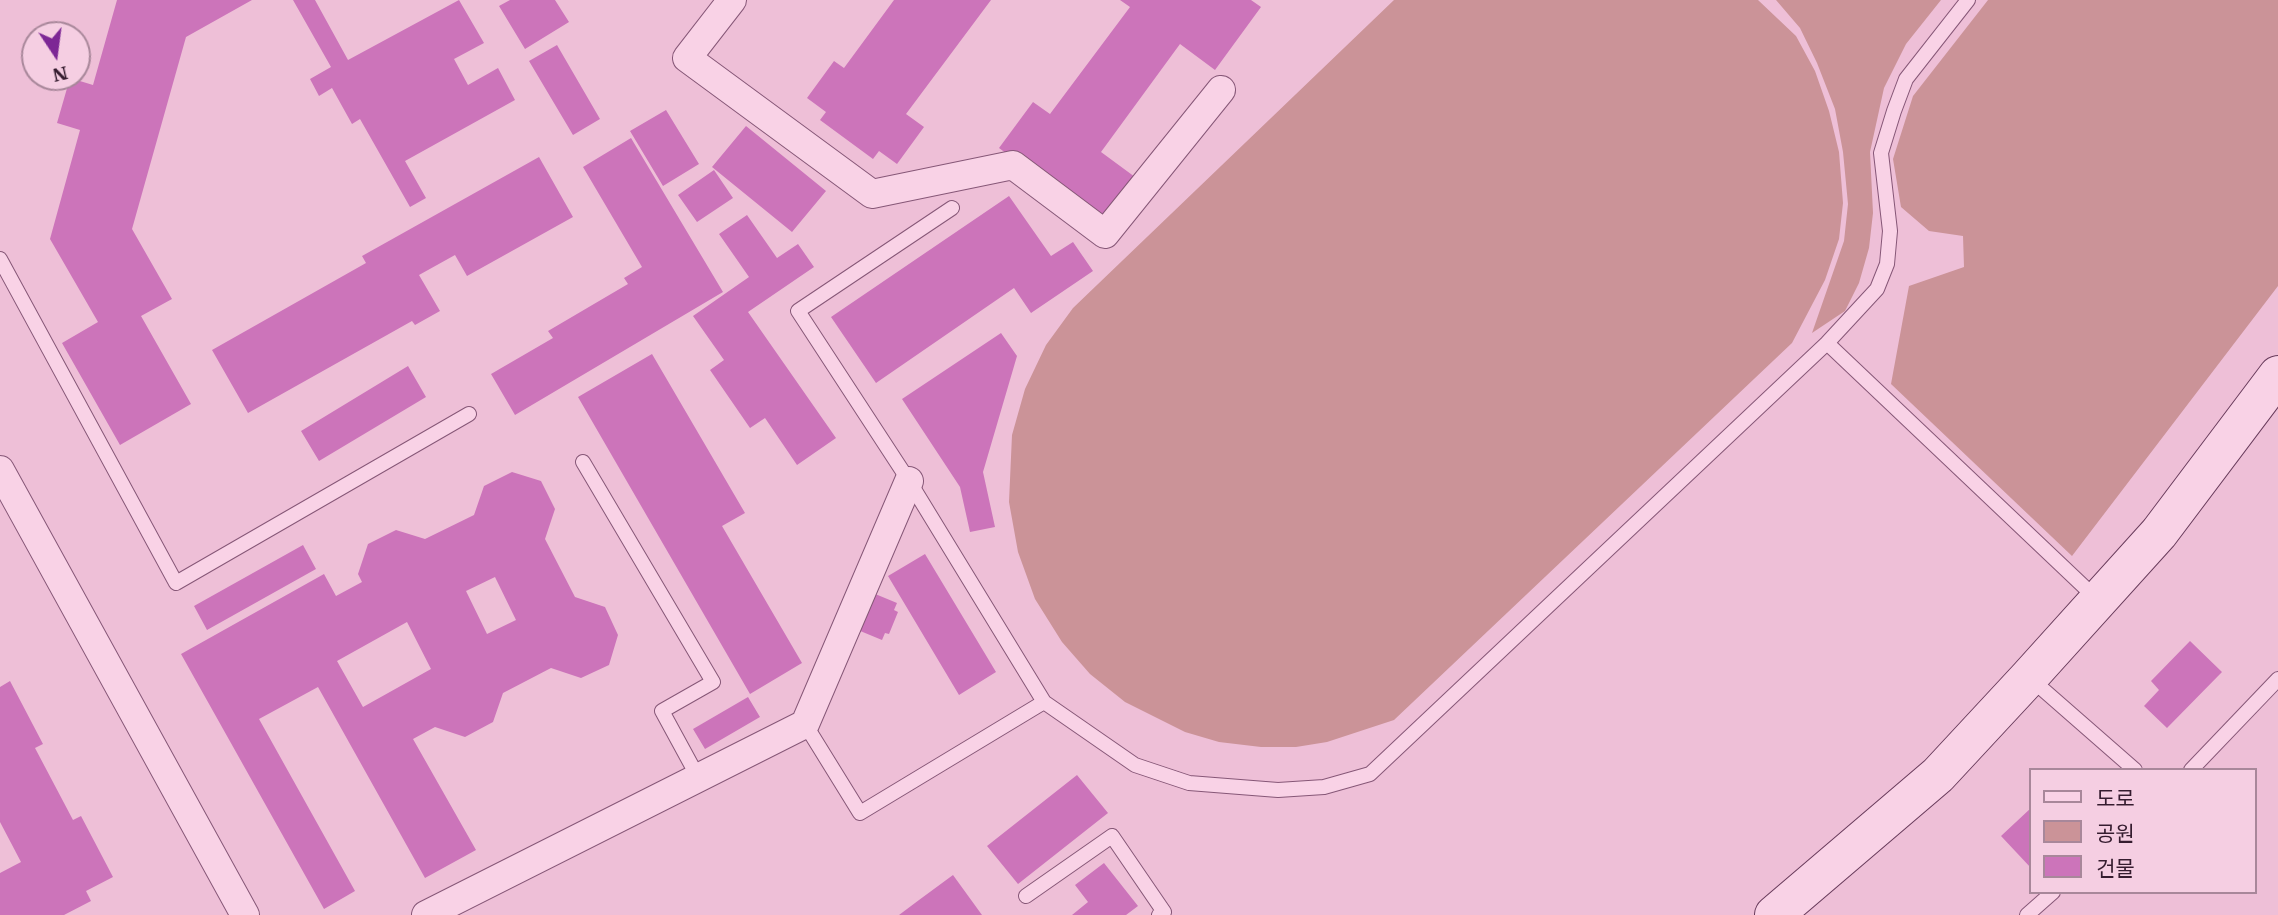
<!DOCTYPE html>
<meta charset="utf-8">
<style>
body{margin:0}
#map{position:relative;width:2278px;height:915px;overflow:hidden;background:#eebfd7;font-family:"IBM Plex Serif","Noto Sans KR",serif}
canvas{display:block}
.legend{position:absolute;left:2029px;top:768px;width:228px;height:126px;box-sizing:border-box;background:#f5cee2;border:2px solid #a8879a;margin:0;padding:9px 12px;list-style:none;font-size:21px;color:#351c2f}
.legend li{display:flex;align-items:center;gap:14px;height:35px}
.legend b{width:35px;border:2px solid #a8879a}
.north{position:absolute;left:21px;top:21px;width:70px;height:70px;box-sizing:border-box;background:#f5cee2;border:2px solid #a8879a;border-radius:50%;rotate:167deg;font-size:19px;font-weight:700;line-height:28px;text-align:center;color:#351c2f}
.north::after{content:'';display:block;margin:auto;width:24px;height:32px;background:#7d2795;clip-path:polygon(50% 0,100% 100%,50% 72%,0 100%)}
</style>
<div id="map">
<canvas width="2278" height="915"></canvas>
<ul class="legend">
<li><b style="height:9px;background:#f9d2e6"></b>도로</li>
<li><b style="height:19px;background:#cb9398"></b>공원</li>
<li><b style="height:19px;background:#cc74ba"></b>건물</li>
</ul>
<div class="north">N</div>
</div>
<script>
const g = document.querySelector('canvas').getContext('2d');
g.lineJoin = 'round';
function fillPath(path, color) {
  g.fillStyle = color;
  g.fill(path, 'evenodd');
}
function toPath(rows) {
  const path = new Path2D();
  for (const r of rows) {
    path.moveTo(r[0], r[1]);
    for (let i = 2; i < r.length; i += 2) path.lineTo(r[i], r[i + 1]);
  }
  return path;
}
function strokePath(path, color, width, dash) {
  g.strokeStyle = color;
  g.lineWidth = width;
  g.lineCap = dash ? 'butt' : 'round';
  g.setLineDash(dash || []);
  g.stroke(path);
}
fillPath(toPath([
 [1394,0,1758,0,1796,36,1815,71,1829,111,1839,152,1843,203,1839,239,1825,280,1792,343,1394,720,1327,742,1296,747,1261,747,1219,742,1185,732,1125,702,1090,674,1062,642,1035,599,1018,552,1009,502,1012,435,1025,389,1046,345,1073,308],
 [1776,0,1941,0,1906,44,1884,88,1870,152,1873,213,1869,248,1859,283,1845,311,1812,333,1844,241,1848,204,1843,152,1835,109,1817,63,1800,28],
 [1988,0,2278,0,2278,286,2072,556,1891,384,1909,286,1964,267,1963,236,1929,231,1901,207,1893,159,1913,96]
]), '#cb9398');
fillPath(toPath([
 [117,0,252,0,186,37,132,229,172,299,141,316,191,404,120,445,62,343,98,322,50,239,80,130,57,123,70,78,93,85],
 [293,0,315,0,348,60,459,0,484,43,454,59,468,85,498,68,515,100,405,161,426,198,410,207,360,119,352,124,332,88,319,96,310,79,331,67],
 [510,0,555,0,569,22,525,49,499,6],
 [894,0,991,0,906,114,924,127,897,164,879,151,873,159,820,120,826,112,807,98,834,61,844,68],
 [1120,0,1251,0,1261,7,1215,70,1180,44,1101,152,1135,177,1101,223,999,148,1033,102,1050,114,1130,7],
 [557,45,600,119,573,135,529,61],
 [666,110,699,164,663,186,630,131],
 [746,126,826,191,792,232,712,167],
 [631,138,723,292,515,415,491,374,553,338,548,331,628,284,624,278,642,267,583,167],
 [539,157,573,217,467,276,455,255,419,275,440,311,415,325,412,321,248,413,212,350,366,263,362,256],
 [714,170,733,198,697,222,678,195],
 [1009,196,1051,256,1073,242,1093,271,1031,313,1014,288,876,383,831,317],
 [747,215,777,258,798,244,814,267,748,312,836,438,797,465,765,418,750,428,710,370,724,360,693,316,749,277,719,234],
 [1001,333,1017,356,983,472,995,527,970,532,960,487,902,399],
 [652,354,745,513,722,526,802,663,750,694,578,397],
 [408,366,426,397,319,461,301,431],
 [512,472,541,481,555,509,545,539,575,597,605,607,618,635,609,665,581,678,551,668,503,693,493,722,465,737,435,727,413,739,476,850,425,878,318,687,259,719,355,891,324,909,181,654,324,574,336,596,362,582,358,574,368,544,396,530,425,539,474,515,484,486],
 [495,577,516,620,487,634,466,591],
 [407,622,431,669,363,707,337,661],
 [303,545,316,569,207,630,194,606],
 [925,554,996,672,959,695,888,576],
 [868,591,897,603,894,610,898,612,889,634,885,633,882,640,853,628],
 [2190,641,2222,672,2167,728,2144,706,2159,690,2151,681],
 [10,681,43,744,35,748,73,820,81,816,113,877,86,891,91,901,64,915,0,915,0,873,21,862,0,822,0,687],
 [748,697,760,717,705,749,693,729],
 [1077,775,1108,813,1018,884,987,846],
 [2031,808,2031,868,2001,836],
 [1104,863,1138,906,1126,915,1072,915,1088,902,1075,885],
 [953,875,982,915,899,915,919,900]
]), '#cc74ba');
const service = toPath([
 [952,208,798,311,909,481,1044,702,1135,765,1189,783,1278,790,1324,787,1370,774,1827,343,1877,289,1887,264,1890,231,1881,153,1894,111,1906,79,1968,0],
 [0,259,176,583,469,414],
 [1827,343,2098,600],
 [583,462,713,682,662,711,699,779],
 [2031,679,2135,770],
 [805,724,860,813,1044,702],
 [2191,770,2278,679],
 [1026,896,1112,836,1164,912,1159,915],
 [2027,915,2053,892]
]);
const minor = toPath([
 [732,0,687,58,872,194,1013,165,1105,234,1221,90],
 [0,470,245,915],
 [426,915,805,724,909,481]
]);
const secondary = toPath([
 [1774,915,1938,775,2029,677,2159,533,2278,375]
]);
strokePath(service, '#865777', 16);
strokePath(minor, '#865777', 30);
strokePath(secondary, '#683b5b', 40);
strokePath(service, '#f9d2e6', 14);
strokePath(minor, '#f9d2e6', 28);
strokePath(secondary, '#f9d2e6', 38);
</script>
